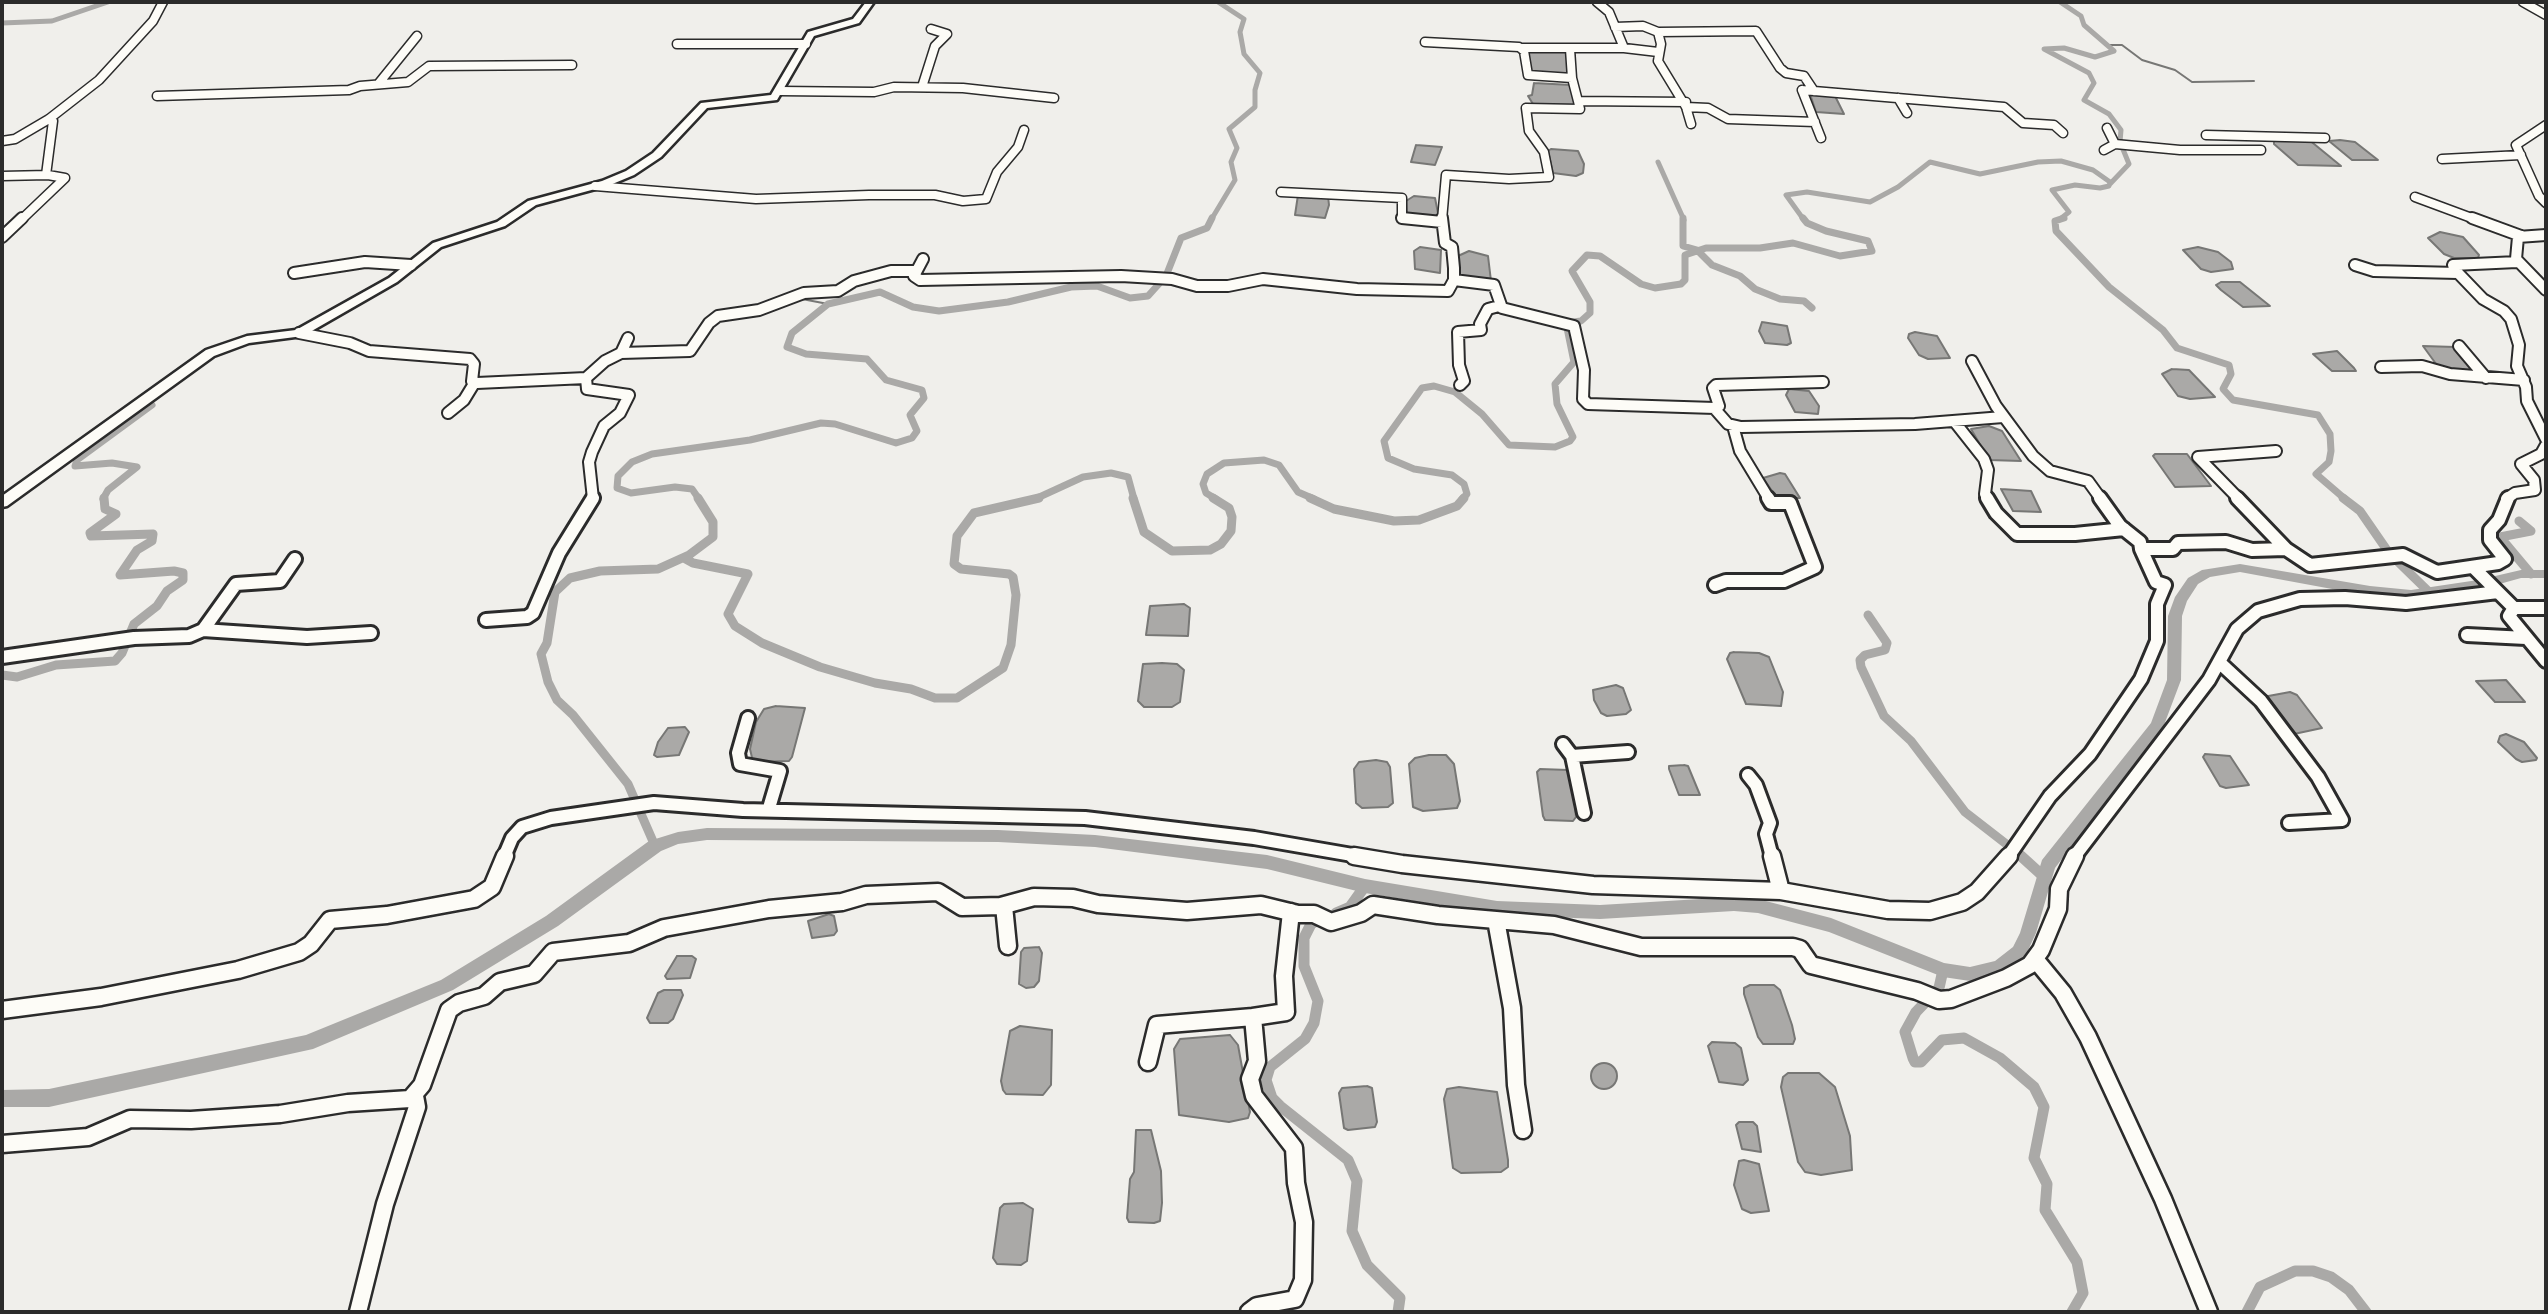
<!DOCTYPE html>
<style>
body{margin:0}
#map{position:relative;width:2548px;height:1314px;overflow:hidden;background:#f0efeb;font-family:"Gochi Hand",sans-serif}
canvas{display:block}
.frame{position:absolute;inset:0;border:4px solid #2b2b2b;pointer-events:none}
</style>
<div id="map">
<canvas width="2548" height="1314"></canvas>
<div class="frame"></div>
</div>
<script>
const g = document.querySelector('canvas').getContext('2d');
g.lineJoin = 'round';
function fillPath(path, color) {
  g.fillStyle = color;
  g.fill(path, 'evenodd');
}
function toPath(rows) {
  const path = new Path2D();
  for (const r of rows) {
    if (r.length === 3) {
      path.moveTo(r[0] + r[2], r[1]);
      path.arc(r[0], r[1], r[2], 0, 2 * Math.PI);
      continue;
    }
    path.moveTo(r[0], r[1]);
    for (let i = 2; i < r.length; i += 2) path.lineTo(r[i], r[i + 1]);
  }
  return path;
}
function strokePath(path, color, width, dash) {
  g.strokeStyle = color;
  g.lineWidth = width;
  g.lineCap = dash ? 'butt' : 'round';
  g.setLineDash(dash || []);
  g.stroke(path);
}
const water = toPath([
 [1528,51,1567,52,1570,74,1531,74,1528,51],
 [1534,83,1571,85,1575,107,1533,104,1528,96,1532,95,1534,83],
 [1810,94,1835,96,1844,114,1816,112,1810,94],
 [2274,138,2308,139,2341,166,2298,165,2274,144,2274,138],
 [2340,140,2355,142,2378,160,2352,160,2329,141,2340,140],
 [1416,145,1442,147,1435,165,1411,162,1416,145],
 [1551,149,1578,151,1584,164,1583,173,1576,176,1553,173,1548,151,1551,149],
 [1298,195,1328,196,1329,205,1325,218,1295,215,1298,195],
 [1414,196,1435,198,1439,218,1407,218,1406,201,1414,196],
 [2440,232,2463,237,2479,255,2478,258,2454,258,2444,254,2428,238,2440,232],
 [1420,247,1441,250,1440,273,1415,269,1414,251,1420,247],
 [2198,247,2218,252,2231,262,2233,269,2211,272,2201,269,2183,250,2198,247],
 [1469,251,1488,256,1491,281,1459,279,1458,256,1469,251],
 [2221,282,2240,282,2270,306,2243,307,2221,290,2216,285,2221,282],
 [1762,322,1787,326,1791,343,1787,345,1765,343,1759,331,1762,322],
 [1915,332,1937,336,1950,358,1928,359,1919,355,1908,338,1909,334,1915,332],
 [2423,346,2455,347,2477,373,2439,368,2423,346],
 [2337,351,2354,368,2356,371,2332,371,2313,354,2337,351],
 [2172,369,2189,370,2215,397,2190,399,2178,396,2162,374,2172,369],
 [1789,389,1809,391,1819,406,1818,414,1795,412,1786,395,1789,389],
 [1989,426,2002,431,2021,461,1989,460,1971,429,1989,426],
 [2155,454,2187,454,2211,486,2175,487,2153,456,2155,454],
 [1780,473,1785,474,1800,498,1777,498,1763,478,1780,473],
 [2001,489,2031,491,2041,512,2013,511,2001,489],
 [1184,604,1190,608,1188,636,1146,635,1150,606,1184,604],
 [1734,652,1759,653,1769,657,1783,692,1781,706,1746,704,1727,659,1730,653,1734,652],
 [1162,663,1177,664,1184,670,1180,702,1172,707,1144,707,1138,701,1143,664,1162,663],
 [2506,680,2525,702,2495,702,2476,681,2506,680],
 [1616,685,1623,688,1631,710,1626,714,1607,716,1601,713,1594,700,1593,690,1616,685],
 [2290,692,2297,695,2322,728,2294,734,2263,697,2290,692],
 [776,706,805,708,792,757,789,761,753,762,750,749,756,722,764,709,776,706],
 [668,728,685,727,689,732,679,755,657,757,654,755,658,742,668,728],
 [2506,734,2524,742,2537,758,2536,760,2522,762,2516,759,2498,742,2500,736,2506,734],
 [2205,754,2230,756,2249,785,2226,788,2220,786,2203,757,2205,754],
 [1429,755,1446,755,1454,764,1460,801,1457,808,1423,811,1413,807,1409,764,1415,758,1429,755],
 [1376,760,1387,762,1390,767,1393,803,1388,807,1362,808,1356,803,1354,769,1359,762,1376,760],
 [1684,765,1688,766,1700,795,1679,795,1669,769,1669,766,1684,765],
 [1540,769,1568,770,1572,774,1576,817,1573,821,1545,820,1543,816,1537,772,1540,769],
 [829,914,834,916,837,931,834,935,812,938,808,921,829,914],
 [1039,947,1042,953,1039,981,1034,987,1026,988,1019,984,1021,952,1024,948,1039,947],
 [677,956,692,956,696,959,690,978,667,979,665,976,677,956],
 [1750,985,1774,985,1780,990,1792,1025,1795,1039,1793,1044,1763,1044,1758,1037,1744,994,1744,988,1750,985],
 [664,990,681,990,683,995,673,1019,668,1023,650,1023,647,1018,658,993,664,990],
 [1020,1026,1052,1030,1051,1085,1043,1095,1006,1094,1003,1090,1001,1081,1010,1031,1020,1026],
 [1230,1035,1238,1045,1250,1112,1248,1118,1229,1122,1179,1115,1174,1049,1180,1039,1230,1035],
 [1712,1042,1735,1043,1741,1048,1748,1080,1743,1085,1719,1082,1708,1046,1712,1042],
 [1604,1076,13],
 [1788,1073,1819,1073,1835,1087,1850,1136,1852,1170,1821,1175,1805,1172,1798,1162,1781,1087,1783,1077,1788,1073],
 [1367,1086,1372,1088,1377,1122,1375,1127,1348,1130,1344,1128,1339,1093,1342,1088,1367,1086],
 [1459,1087,1497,1092,1508,1160,1508,1167,1501,1172,1461,1173,1453,1168,1444,1099,1447,1089,1459,1087],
 [1739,1122,1753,1122,1757,1126,1761,1152,1742,1149,1736,1125,1739,1122],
 [1136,1130,1151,1130,1161,1171,1162,1203,1160,1221,1154,1223,1129,1222,1127,1218,1130,1179,1134,1172,1136,1130],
 [1744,1160,1759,1164,1769,1211,1751,1213,1742,1209,1734,1185,1739,1161,1744,1160],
 [1004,1204,1023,1203,1033,1209,1027,1261,1021,1265,997,1264,993,1258,1000,1208,1004,1204]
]);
fillPath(water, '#aaa9a7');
strokePath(water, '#777775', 2);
strokePath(toPath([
 [2107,45,2122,45,2142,60,2175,70,2192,82,2254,81],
 [802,299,828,304]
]), '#777775', 2);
strokePath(toPath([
 [2060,2,2081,16,2084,25,2114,51,2095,57,2064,48,2044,49,2089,73,2094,83,2084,100,2109,114,2121,130,2120,142,2129,164,2109,185],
 [2,23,52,21,108,2],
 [1658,162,1684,220],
 [1211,220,1235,180,1231,162,1237,148,1229,129,1255,107,1255,90,1260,73,1244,54,1240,32,1244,19,1218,2],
 [1804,220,1786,195,1807,192,1870,202,1898,187,1930,162,1980,174,2038,162,2061,161,2093,170,2110,182,2109,186,2100,188,2075,185,2052,190,2069,212,2059,220]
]), '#aaa9a7', 5);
strokePath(toPath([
 [1683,218,1683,246,1697,250,1712,265,1740,276,1755,289,1780,299,1804,301,1812,308],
 [2064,218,2055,221,2056,231,2109,287,2163,330,2177,348,2229,365,2231,374,2223,389,2233,400,2318,415,2330,434,2331,451,2329,462,2316,474,2345,499],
 [103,499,108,490,137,467,112,463,75,466,77,460,152,405],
 [699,499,692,489,675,487,631,493,617,488,618,476,632,462,652,454,750,440,821,423,835,424,896,443,912,438,917,431,910,415,924,398,922,390,886,380,867,359,806,354,787,347,792,333,828,304,880,292,913,307,939,311,1008,302,1071,287,1097,286,1130,298,1148,296,1166,276,1181,238,1207,228,1212,218],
 [1035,499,1083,477,1111,473,1128,477,1134,499],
 [1216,499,1206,493,1203,484,1207,474,1224,463,1264,460,1279,465,1298,492,1314,499],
 [1462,499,1467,494,1464,484,1452,475,1414,469,1388,458,1384,441,1422,388,1434,386,1455,392,1482,414,1509,445,1555,447,1570,441,1573,437,1557,404,1555,384,1574,362,1566,323,1581,321,1590,313,1590,302,1572,271,1587,255,1600,256,1641,284,1655,288,1681,284,1685,280,1685,255,1706,248,1760,248,1793,243,1840,256,1872,251,1868,241,1826,231,1807,223,1803,218]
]), '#aaa9a7', 7);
strokePath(toPath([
 [1133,498,1144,532,1172,551,1210,550,1221,544,1231,531,1232,517,1229,508,1213,498],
 [1310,498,1334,509,1394,521,1419,520,1457,506,1464,498],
 [2343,498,2360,511,2389,553,2428,591],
 [2519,521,2531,531,2500,537,2531,574],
 [684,558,693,563,748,574,728,614,735,626,762,643,820,667,875,683,911,689,935,698,957,698,1003,668,1011,645,1016,595,1013,577,1009,574,961,569,954,564,957,536,974,513,1039,498],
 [1868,615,1887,643,1885,650,1865,655,1860,660,1861,667,1884,716,1911,741,1965,812,2023,857],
 [2,675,17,677,56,665,115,661,122,653,134,624,157,606,167,591,183,580,183,573,174,571,120,575,137,550,152,541,153,534,91,536,90,533,116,514,105,509,104,498],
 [655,846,628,784,573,715,557,700,548,682,541,654,547,643,555,592,570,578,600,571,658,569,689,555,713,537,713,522,698,498]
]), '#aaa9a7', 9);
strokePath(toPath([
 [2021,856,2043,876],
 [1336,913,1350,907,1365,886],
 [1323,917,1311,924,1304,938,1304,966,1318,1001,1314,1023,1305,1039,1270,1067,1266,1080,1272,1098,1280,1106,1348,1160,1357,1181,1352,1231,1367,1265,1400,1298,1398,1312],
 [1943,970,1939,988,1916,1012,1905,1032,1913,1058,1915,1062,1921,1062,1942,1040,1964,1038,2000,1058,2034,1087,2044,1107,2034,1158,2047,1184,2045,1210,2077,1262,2083,1293,2072,1312],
 [2247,1312,2260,1287,2295,1271,2313,1271,2331,1277,2349,1290,2366,1312]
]), '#aaa9a7', 11);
fillPath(toPath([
 [2240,564,2370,586,2411,590,2478,580,2521,570,2546,570,2546,578,2521,578,2478,590,2411,600,2370,596,2240,572,2210,577,2198,584,2187,601,2182,616,2181,680,2164,725,2055,868,2036,933,2025,957,1999,975,1970,981,1943,977,1829,932,1758,913,1734,911,1600,919,1497,915,1365,893,1267,869,1095,847,998,842,707,840,678,844,661,851,558,926,453,990,313,1049,49,1107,2,1107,2,1090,49,1089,306,1035,441,980,546,916,649,841,678,832,707,828,998,830,1095,835,1267,855,1365,879,1497,901,1600,905,1734,897,1758,899,1831,918,1944,963,1970,967,1995,961,2013,947,2020,933,2042,860,2151,723,2167,680,2168,616,2175,597,2188,578,2202,570,2240,564]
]), '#aaa9a7');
const minorFar3 = toPath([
 [2523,2,2546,15],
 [1615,27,1643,26,1658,32,1756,31,1780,68,1786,73,1804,76,1814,91],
 [1658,32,1661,44,1658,61,1686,107,1691,124],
 [1425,42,1519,47,1524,51,1528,75,1572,78],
 [677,44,806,44],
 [1522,48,1624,48,1609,12,1597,2],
 [1624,48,1658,52],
 [379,83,417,36],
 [922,87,935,46,947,34,931,29],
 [1802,90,2004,107,2023,123,2054,125,2063,133],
 [1802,90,1821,138],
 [780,91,874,92,894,87,963,88,1054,98],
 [157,96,349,90,360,86,408,82,429,66,572,65],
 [1898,98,1907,113],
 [1579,101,1686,102],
 [1686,107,1708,108,1728,119,1815,122],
 [2546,125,2516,145,2539,196,2546,203],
 [2206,135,2325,138],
 [2,141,15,139,49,119,99,80,153,21,163,2],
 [2115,144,2180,150,2261,150],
 [2104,150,2115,144,2107,128],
 [2442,159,2521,155],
 [46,175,53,121,49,119],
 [2,176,48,175,65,178,21,220],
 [595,186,756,199,869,195,935,195,963,201,986,199,997,172,1018,147,1024,130],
 [1281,192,1402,198,1402,218,1419,220],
 [2415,197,2477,220],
 [1442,220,1446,175,1509,179,1549,177,1544,152,1529,131,1526,108,1580,109,1572,78,1570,49]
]);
const minorFar2 = toPath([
 [1402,218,1442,222],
 [2472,218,2521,236],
 [2546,235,2518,237,2516,259,2546,290],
 [2,237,22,218],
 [923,259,914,276,920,280,1121,276,1172,279,1197,286,1228,286,1263,279,1357,289,1448,291,1454,280,1454,268,1452,247,1445,243,1442,218],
 [2355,265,2374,271,2458,273,2483,299,2504,311,2511,319,2519,345,2517,366,2526,387,2527,401,2546,439],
 [294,273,365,262,411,265],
 [2458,273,2453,265,2517,262],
 [1454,280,1494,285,1502,308,1574,326,1584,370,1583,399,1588,404,1715,408,1719,406,1713,388,1716,385,1823,382],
 [299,333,350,343,369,351,470,359,474,364,472,381,477,383,586,378,605,361,621,353,690,351,709,323,718,316,759,310,804,293,838,291,854,281,891,271,915,271],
 [2459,346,2486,378],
 [621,353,628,338],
 [1972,361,1996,406,2033,456,2050,471,2088,481,2101,499],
 [2381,367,2422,366,2450,374,2524,380],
 [586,378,587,389,629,395,620,413,604,426,592,452,589,462,593,499],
 [1460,385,1464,381,1459,365,1458,332,1481,330,1480,324,1488,309,1499,306],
 [1714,408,1728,424,1741,427,1915,424,2003,417],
 [448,413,464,400,475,382],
 [1954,421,1984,459,1988,470,1985,494,1988,499],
 [1733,426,1740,451,1769,499],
 [2239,499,2198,457,2276,451],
 [2506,499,2515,493,2535,490,2534,480,2521,464,2541,454,2546,445]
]);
const minorFar1 = toPath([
 [1987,498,1996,513,2017,534,2075,534,2124,529],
 [2100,498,2120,526,2140,542,2141,549],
 [2237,498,2286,549],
 [2473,567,2514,608,2509,616,2546,661],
 [1715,585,1726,581,1784,581,1815,567,1790,503,1771,503,1768,498],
 [2514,608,2546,608],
 [486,620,527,617,533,613,559,553,593,498],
 [203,630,307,637,371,633],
 [2467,635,2526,638],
 [2,657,134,638,189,636,203,630,236,584,280,581,295,559],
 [2219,662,2261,701,2318,777,2342,820,2289,823],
 [748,718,738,753,740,764,780,771,769,808],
 [1563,744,1572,756,1584,813],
 [1572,756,1628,752],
 [1748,775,1756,785,1770,823,1766,834,1772,857],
 [504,857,512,838,522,827,551,818,654,803,743,810,1085,818,1254,838,1364,857],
 [2008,857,2050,796,2090,754,2141,679,2157,641,2157,604,2165,585,2156,582,2141,549,2173,549,2178,543,2226,542,2252,550,2286,549,2310,565,2403,555,2437,572,2498,563,2505,559,2490,540,2490,530,2499,520,2508,498],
 [2074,857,2209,680,2237,629,2258,611,2300,599,2345,598,2406,603,2498,592]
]);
const minor = toPath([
 [1354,856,1402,864,1593,885,1781,891,1888,910,1930,911,1962,902,1977,892,2009,856],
 [1772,856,1781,891],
 [1004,906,1008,946],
 [1496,920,1512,1008,1516,1085,1523,1130],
 [2035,959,2063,993,2088,1037,2163,1199,2209,1312],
 [2,1010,101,997,238,970,299,952,311,944,330,920,387,915,474,899,492,887,505,856],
 [1148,1062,1157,1025,1253,1017],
 [2,1144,88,1137,130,1119,191,1120,280,1114,348,1103,410,1099,422,1085,449,1010,459,1003,484,996,500,982,534,974,553,952,629,943,664,928,769,909,842,902,866,895,938,892,962,907,1001,906,1034,897,1073,898,1098,904,1187,911,1261,905,1298,914,1314,914,1331,922,1361,913,1373,905,1438,915,1554,925,1641,947,1793,947,1800,949,1811,965,1917,991,1939,1000,1951,999,2006,978,2030,965,2041,950,2058,909,2059,889,2075,856],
 [358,1312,385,1204,417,1107,415,1096],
 [1249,1312,1257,1306,1295,1299,1303,1280,1304,1222,1296,1183,1294,1148,1254,1096,1250,1079,1257,1061,1253,1017,1286,1012,1284,976,1291,912]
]);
const major = toPath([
 [866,2,874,2,859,23,814,36,777,100,707,108,661,157,634,175,610,185,536,205,505,226,441,247,397,282,303,336,249,343,214,356,7,506,2,507,2,496,206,350,247,336,296,330,389,278,433,243,497,222,528,201,602,181,626,171,653,153,701,103,771,95,808,32,853,19,866,2]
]);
strokePath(minorFar3, '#2b2b2b', 11);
strokePath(minorFar2, '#2b2b2b', 14);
strokePath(minorFar1, '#2b2b2b', 18);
strokePath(minor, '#2b2b2b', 21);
strokePath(major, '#2b2b2b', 5);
strokePath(minorFar3, '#fdfcf7', 8);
strokePath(minorFar2, '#fdfcf7', 10);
strokePath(minorFar1, '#fdfcf7', 12);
strokePath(minor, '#fdfcf7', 16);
fillPath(major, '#fdfcf7');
</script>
